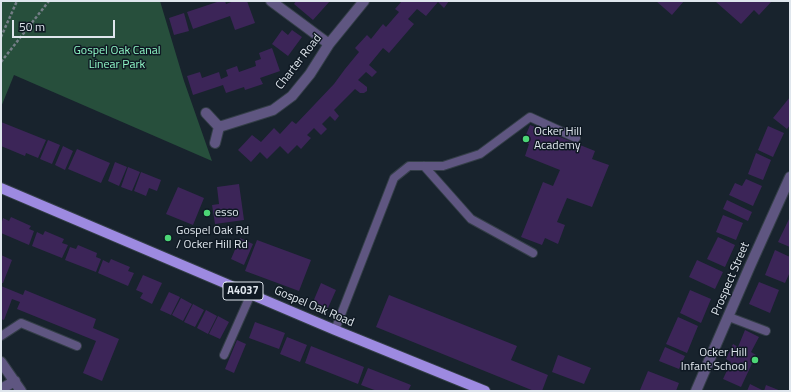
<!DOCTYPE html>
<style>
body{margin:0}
#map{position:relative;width:791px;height:392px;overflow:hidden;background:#18232d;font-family:"Titillium Web",sans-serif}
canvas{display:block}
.frame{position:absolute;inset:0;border:2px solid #dfe6ed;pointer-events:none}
.scale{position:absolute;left:12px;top:20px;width:103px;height:18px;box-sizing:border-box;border:2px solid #dfe6ed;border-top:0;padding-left:5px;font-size:12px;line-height:14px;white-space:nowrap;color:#dfe6ed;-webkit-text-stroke:3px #0f1923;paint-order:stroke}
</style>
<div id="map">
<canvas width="791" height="392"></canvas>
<div class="frame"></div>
<div class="scale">50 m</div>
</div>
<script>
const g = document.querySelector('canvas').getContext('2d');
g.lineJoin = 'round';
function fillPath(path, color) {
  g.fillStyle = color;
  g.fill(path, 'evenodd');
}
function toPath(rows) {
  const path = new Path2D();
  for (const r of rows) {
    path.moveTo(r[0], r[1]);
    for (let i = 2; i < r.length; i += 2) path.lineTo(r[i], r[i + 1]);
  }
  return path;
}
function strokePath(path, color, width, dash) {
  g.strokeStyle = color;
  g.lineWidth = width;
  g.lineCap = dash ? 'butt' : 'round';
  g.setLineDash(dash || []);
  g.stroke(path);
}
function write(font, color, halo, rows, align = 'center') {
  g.font = font + ' "Titillium Web",sans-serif';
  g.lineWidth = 3;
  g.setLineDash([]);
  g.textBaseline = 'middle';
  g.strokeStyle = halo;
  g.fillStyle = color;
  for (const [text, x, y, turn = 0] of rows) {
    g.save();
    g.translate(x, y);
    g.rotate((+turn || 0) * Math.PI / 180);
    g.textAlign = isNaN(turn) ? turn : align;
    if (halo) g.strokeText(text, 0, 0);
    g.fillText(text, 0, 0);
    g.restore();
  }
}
fillPath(toPath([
 [1,1,160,1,184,81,212,161,14,75,1,107]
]), '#274f3c');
fillPath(toPath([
 [220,1,225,1,226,4,234,1,247,1,255,23,235,30,230,16,193,29,187,12],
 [296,1,330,1,313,20,294,4],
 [402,1,449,1,444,8,438,2,426,16,417,9,408,19,414,24,389,53,383,48,369,65,377,72,372,77,366,72,358,80,367,87,367,91,364,93,360,93,355,89,334,110,339,116,335,121,330,116,322,124,327,129,321,135,314,128,307,135,311,138,301,149,297,145,288,154,280,146,267,159,260,152,251,162,238,150,252,135,261,142,274,128,280,134,292,121,296,124,334,84,345,69,359,52,355,48,367,35,371,39,383,24,386,27,399,12,395,9],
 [656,1,684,1,672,15],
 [716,1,772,1,759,15,754,10,741,24,716,2],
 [184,13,189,31,174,35,169,18],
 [282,30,288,35,292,30,302,37,288,56,272,44],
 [272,48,280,71,260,78,263,84,245,90,244,87,226,93,223,85,193,95,187,76,200,72,202,78,219,72,221,79,228,76,226,70,237,66,239,72,256,66,255,61,261,59,259,53],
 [790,97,790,125,787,129,773,118],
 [1,122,46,140,38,158,26,153,25,156,1,146],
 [530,125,595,151,592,159,609,165,592,207,567,198,557,222,565,225,558,244,545,238,542,245,521,237,543,182,553,186,560,170,525,156,529,144,523,142],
 [768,126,784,133,773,157,758,150],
 [48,140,60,145,52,164,40,159],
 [63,146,73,151,65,170,55,165],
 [77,149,110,163,101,183,68,169],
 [756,153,771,160,763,180,748,174],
 [115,162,127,167,119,186,108,181],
 [128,167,140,172,132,191,121,187],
 [141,172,161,180,157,191,149,188,146,196,134,191],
 [746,179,762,186,753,206,729,195,735,183,742,186],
 [239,184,244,220,215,224,212,205,219,204,217,187],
 [178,187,204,198,193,225,166,214],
 [727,200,752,212,748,221,723,209],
 [723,215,743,223,736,240,716,232],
 [11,217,31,226,29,229,34,231,29,245,1,233,1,225,3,218,9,221],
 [790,217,790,247,778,242],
 [45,231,64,239,62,243,68,245,62,258,32,246,37,232,43,235],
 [718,237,735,245,725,267,707,259],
 [240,238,253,244,244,265,231,259],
 [257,240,311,260,299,291,245,271],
 [78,245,97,253,96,257,101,259,96,272,65,260,70,247,76,249],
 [775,250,790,257,790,272,785,283,765,275],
 [1,255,12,260,3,283,1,283],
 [111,259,130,267,128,271,134,273,128,286,98,273,103,260,109,263],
 [697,260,723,272,715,289,689,277],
 [143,275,162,283,152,304,140,298,143,293,136,290],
 [759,282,779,290,770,313,749,304],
 [321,283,336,290,328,308,313,302],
 [1,286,23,295,25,290,96,319,93,328,119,339,102,381,83,373,96,341,17,309,20,302,12,299,4,320,1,319],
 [690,290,711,299,701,323,680,313],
 [169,292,180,297,171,315,160,310],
 [389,295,517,346,511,360,548,375,542,391,534,391,376,327],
 [181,298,192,304,183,321,172,315],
 [193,304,204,310,195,327,184,322],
 [206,310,217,316,208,334,197,328],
 [218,316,229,322,220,339,209,334],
 [678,317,698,326,687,353,666,344],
 [255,322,285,333,279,349,249,338],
 [745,330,759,337,751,352,756,355,741,387,723,379,731,362,726,359,733,344,738,347],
 [287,337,307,345,300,362,280,354],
 [237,340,246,344,234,373,225,369],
 [311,346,364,367,358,384,305,363],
 [665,347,685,356,679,369,659,361],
 [558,355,591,368,584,384,552,372],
 [368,368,411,385,408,391,377,391,361,385],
 [648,371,679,383,676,391,643,391,640,390],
 [750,384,764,391,766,385,781,391,747,391]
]), '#3c2558');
const service = toPath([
 [424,166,471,219,533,253],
 [729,317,766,331],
 [335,330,394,178,409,166,443,166,480,154,530,117,576,138],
 [1,336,21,323,77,346],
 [224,355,251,294]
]);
const minor = toPath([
 [271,1,329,44],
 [206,113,219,127,215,143],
 [219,127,273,110,292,96,310,74,329,44,364,1],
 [1,362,21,391],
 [1,389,15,381],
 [696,391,750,266,790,177]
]);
const primary = toPath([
 [1,188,335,330,485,391]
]);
strokePath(service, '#343e48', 10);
strokePath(minor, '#343e48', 12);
strokePath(primary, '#343e48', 12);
strokePath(toPath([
 [1,37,17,1],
 [1,62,49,1]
]), '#757e87', 2.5, [3, 2]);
strokePath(service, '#5f5681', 8);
strokePath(minor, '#5f5681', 10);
strokePath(primary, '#9d8ae1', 10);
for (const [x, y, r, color] of [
 [526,139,4,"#4cd676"],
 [207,213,4,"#4cd676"],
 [168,238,4,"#4cd676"],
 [755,360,4,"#4cd676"]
]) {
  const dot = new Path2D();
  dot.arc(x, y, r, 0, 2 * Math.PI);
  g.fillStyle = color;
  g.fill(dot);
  strokePath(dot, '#0f1923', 1.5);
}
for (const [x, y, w] of [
 [243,291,40]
]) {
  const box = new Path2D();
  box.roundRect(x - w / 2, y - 9, w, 18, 3);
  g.fillStyle = '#0f1923';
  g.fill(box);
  strokePath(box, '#dfe6ed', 1);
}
write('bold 11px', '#dfe6ed', null, [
 ["A4037",243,291]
]);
write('12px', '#8ff7c6', '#0f1923', [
 ["Gospel Oak Canal",117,51],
 ["Linear Park",117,65]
]);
write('12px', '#dfe6ed', '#0f1923', [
 ["Charter Road",299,62,-52],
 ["Prospect Street",731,279,-67],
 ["Gospel Oak Road",314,307,23]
]);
write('12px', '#dfe6ed', '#0f1923', [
 ["Ocker Hill",534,132],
 ["Academy",534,146],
 ["esso",215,213],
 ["Gospel Oak Rd",176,231],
 ["/ Ocker Hill Rd",176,245],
 ["Ocker Hill",747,353,"right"],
 ["Infant School",747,367,"right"]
], 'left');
</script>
